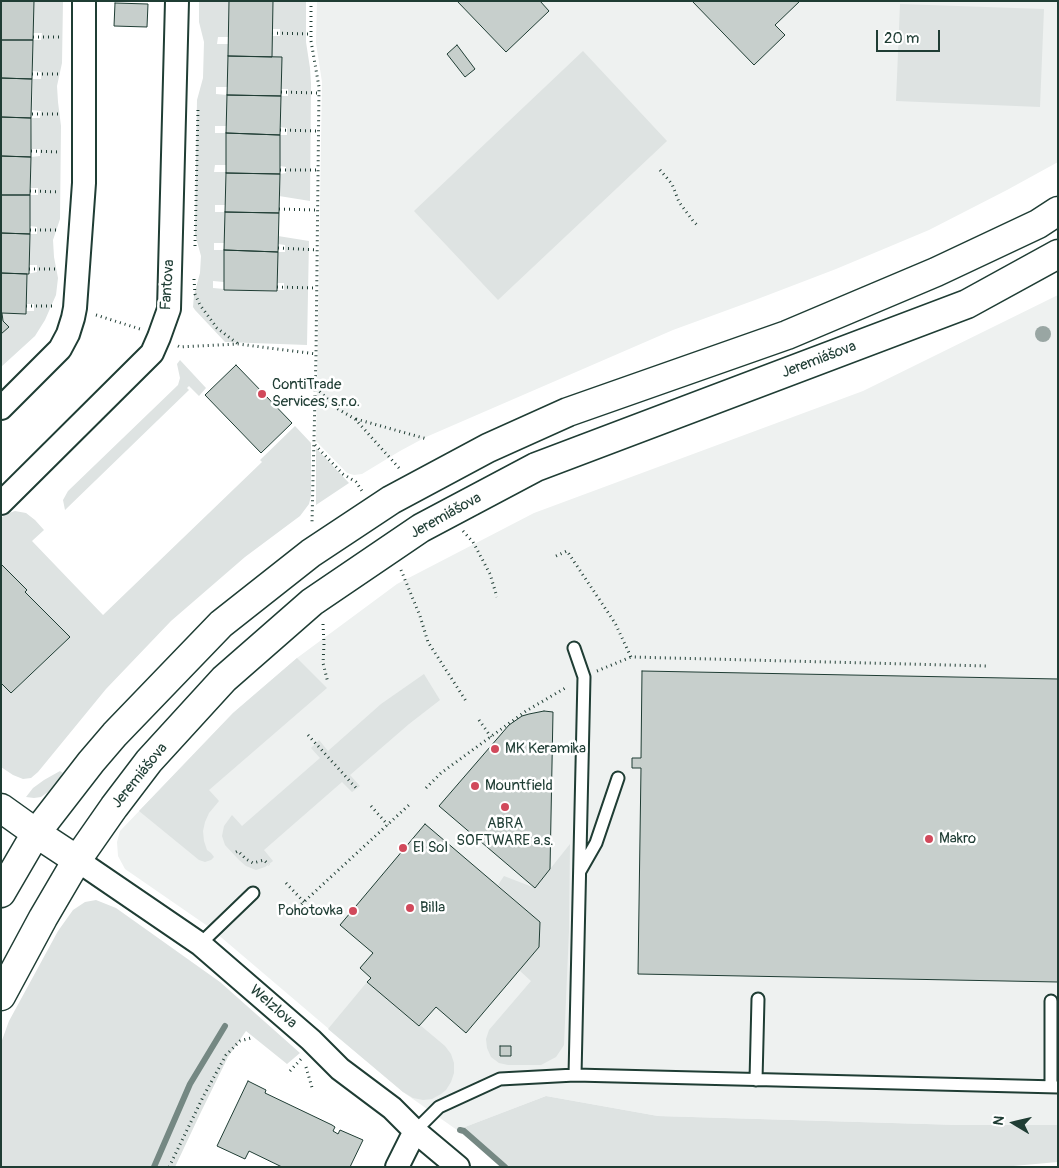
<!DOCTYPE html>
<meta charset="utf-8">
<style>
body{margin:0}
#map{position:relative;width:1059px;height:1168px;overflow:hidden;background:#fff;font-family:Pangolin,sans-serif}
canvas{display:block}
.frame{position:absolute;inset:0;border:2px solid #1f3d34;pointer-events:none}
.north{position:absolute;left:989px;top:1098px;width:50px;height:50px;-webkit-text-stroke:4px #fff;paint-order:stroke;rotate:279deg;font-size:14px;font-weight:700;line-height:20px;text-align:center;color:#1f3d34}
.north::after{content:'';display:block;margin:auto;width:18px;height:22px;background:#1f3d34;clip-path:polygon(50% 0,100% 100%,50% 72%,0 100%)}
.scale{position:absolute;left:876px;top:30px;width:64px;height:22px;box-sizing:border-box;border:2px solid #1f3d34;border-top:0;padding-left:6px;font-size:15px;line-height:18px;white-space:nowrap;color:#1f3d34;-webkit-text-stroke:4px #fff;paint-order:stroke}
</style>
<div id="map">
<canvas width="1059" height="1168"></canvas>
<div class="frame"></div>
<div class="north">N</div>
<div class="scale">20 m</div>
</div>
<script>
const g = document.querySelector('canvas').getContext('2d');
g.lineJoin = 'round';
function fillPath(path, color) {
  g.fillStyle = color;
  g.fill(path, 'evenodd');
}
function toPath(rows) {
  const path = new Path2D();
  for (const r of rows) {
    path.moveTo(r[0], r[1]);
    for (let i = 2; i < r.length; i += 2) path.lineTo(r[i], r[i + 1]);
  }
  return path;
}
function strokePath(path, color, width, dash) {
  g.strokeStyle = color;
  g.lineWidth = width;
  g.lineCap = dash ? 'butt' : 'round';
  g.setLineDash(dash || []);
  g.stroke(path);
}
function write(font, color, halo, rows, align = 'center') {
  g.font = font + ' Pangolin,sans-serif';
  g.lineWidth = 5;
  g.setLineDash([]);
  g.textBaseline = 'middle';
  g.strokeStyle = halo;
  g.fillStyle = color;
  for (const [text, x, y, turn = 0] of rows) {
    g.save();
    g.translate(x, y);
    g.rotate((+turn || 0) * Math.PI / 180);
    g.textAlign = isNaN(turn) ? turn : align;
    if (halo) g.strokeText(text, 0, 0);
    g.fillText(text, 0, 0);
    g.restore();
  }
}
fillPath(toPath([
 [317,1,1058,1,1058,162,1007,190,929,230,836,269,755,300,673,330,426,437,400,451,362,474,354,475,347,473,316,441,322,82,316,43],
 [1058,295,1058,1125,959,1125,658,1116,546,1096,457,1130,403,1092,209,927,125,869,118,856,117,842,120,831,233,713,297,658,397,584,534,513,863,391]
]), '#eef1f0');
fillPath(toPath([
 [31,1,63,1,62,63,57,86,58,102,61,126,60,219,53,240,54,257,58,278,56,295,45,320,35,336,1,367,1,334,8,327,3,321,3,313,26,313,26,311,34,311,34,304,26,304,27,274,37,272,37,265,29,265,30,234,37,234,37,227,30,226,30,195,38,195,38,188,31,188,31,157,40,156,40,149,31,149,32,118,40,118,41,111,32,110,33,79,41,79,41,72,33,71,33,40,41,40,42,33,33,33],
 [199,1,229,1,228,37,218,37,217,44,228,44,228,87,216,87,216,94,227,95,227,126,215,126,215,133,226,133,226,165,215,165,214,172,226,172,225,205,215,205,215,212,225,212,224,243,214,243,214,250,224,250,224,282,213,281,213,288,224,289,224,290,277,291,277,290,284,290,284,283,277,283,278,252,285,252,285,245,278,244,278,236,309,241,307,345,225,342,195,310,193,307,194,295,200,273,201,256,195,234,197,100,203,78,204,42,199,22],
 [273,1,306,1,306,42,310,68,311,84,310,201,279,196,280,174,286,173,286,167,280,166,280,135,287,135,287,128,280,127,281,96,288,96,288,89,281,89,282,58,272,57,272,36,280,36,280,29,272,29],
 [900,4,1044,9,1040,107,896,101],
 [583,51,667,141,498,300,414,211],
 [180,360,206,388,199,396,189,386,187,388,189,390,65,510,63,500,68,491,178,385,180,378,177,364],
 [295,426,311,443,311,496,309,504,300,516,245,557,171,621,106,689,38,772,31,778,23,779,13,775,1,767,1,683,11,693,69,637,25,592,27,590,1,564,1,518,6,514,15,511,26,513,35,520,44,530,32,541,103,615,262,462,260,460],
 [316,448,349,483,316,505],
 [297,658,327,688,209,790,219,801,209,813,205,822,203,831,204,841,207,850,211,853,214,857,211,860,205,862,199,860,139,811,233,713],
 [424,674,440,700,409,724,350,775,360,786,352,792,342,782,264,850,273,861,265,867,256,870,246,866,239,860,225,845,222,836,224,826,232,815,242,826,320,758,311,748,319,740,328,751,381,704],
 [60,771,63,773,48,792,41,797,34,798,26,797,33,788,44,780],
 [570,844,569,931,564,1045,556,1057,541,1065,508,1065,499,1063,491,1057,487,1048,486,1039,489,1030,531,981,519,970,539,947,540,922,498,885,504,876,535,888],
 [500,1046,511,1046,511,1056,500,1056],
 [96,900,116,908,220,982,300,1053,287,1064,246,1031,228,1057,200,1114,175,1167,1,1167,1,1043,9,1021,58,931,73,910,85,902],
 [367,982,419,1026,420,1025,445,1046,451,1054,454,1063,454,1073,451,1082,446,1090,441,1094,432,1099,423,1100,413,1098,403,1092,328,1029],
 [546,1096,658,1116,959,1125,1058,1125,1058,1162,1002,1167,505,1167,457,1130]
]), '#dee3e2');
strokePath(toPath([
 [460,1130,464,1131,505,1167],
 [154,1167,190,1084,225,1026]
]), '#758883', 6);
const building = toPath([
 [1,1,34,1,33,40,1,40,1,1],
 [229,1,273,1,272,57,228,56,229,1],
 [457,1,540,1,549,11,506,52,457,1],
 [692,1,800,1,775,25,785,35,754,65,692,1],
 [115,3,148,4,147,27,114,26,115,3],
 [1,40,33,40,32,79,1,78,1,40],
 [457,45,475,69,465,77,447,54,457,45],
 [228,56,282,57,281,96,227,95,228,56],
 [1,78,32,79,31,118,1,117,1,78],
 [227,95,281,96,280,135,226,133,227,95],
 [1,117,31,118,31,157,1,156,1,117],
 [226,133,280,135,280,174,226,173,226,133],
 [1,156,31,157,30,195,1,195,1,156],
 [226,173,280,174,279,213,225,212,226,173],
 [1,195,30,195,30,234,1,233,1,195],
 [225,212,279,213,278,252,224,250,225,212],
 [1,233,30,234,29,274,1,273,1,233],
 [224,250,278,252,277,291,224,290,224,250],
 [1,273,27,274,26,314,2,313,3,321,9,327,1,334,1,273],
 [236,365,292,423,261,453,205,395,236,365],
 [1,564,27,590,25,592,70,637,11,693,1,683,1,564],
 [642,671,1058,679,1058,982,638,974,641,768,632,768,632,758,641,758,642,671],
 [544,711,553,712,550,869,535,888,439,806,509,725,522,716,529,714,544,711],
 [425,824,540,922,539,947,466,1033,436,1007,419,1026,367,982,371,978,360,968,373,953,340,925,425,824],
 [500,1046,511,1046,511,1056,500,1056,500,1046],
 [248,1081,266,1090,265,1093,332,1125,335,1127,333,1131,338,1134,340,1130,363,1140,350,1167,282,1167,249,1151,245,1159,217,1146,248,1081]
]);
fillPath(building, '#c7cfcc');
strokePath(building, '#1f3d34', 1);
const lane = toPath([
 [574,648,584,677,575,1075],
 [580,871,596,843,618,778],
 [200,944,253,893],
 [756,1080,758,999],
 [1051,1087,1051,1001],
 [415,1131,439,1107,500,1079,575,1075,1058,1087]
]);
const street = toPath([
 [1,408,60,349,68,334,73,318,75,308,84,183,84,1],
 [1,503,152,353,159,337,169,309,177,1],
 [77,860,200,944,311,1040,340,1069,392,1108,415,1131,458,1167],
 [397,1167,415,1131]
]);
const secondary = toPath([
 [1,808,36,833,77,860],
 [1,893,36,833,91,762,115,734,221,624,311,553,391,500,488,448,568,412,787,335,936,272,1038,224,1058,211],
 [1,996,43,918,77,860,114,807,149,761,224,679,312,602,421,528,536,467,967,304,1058,254]
]);
strokePath(lane, '#1f3d34', 15);
strokePath(street, '#1f3d34', 26);
strokePath(secondary, '#1f3d34', 31);
strokePath(toPath([
 [311,1,311,41,319,87,316,354,312,522],
 [272,33,311,34],
 [33,37,60,37],
 [32,74,60,74],
 [281,92,319,93],
 [32,114,60,114],
 [280,130,318,131],
 [31,151,60,152],
 [280,170,318,170],
 [660,170,672,184,679,202,693,221,699,227],
 [30,191,60,192],
 [279,209,318,210],
 [30,230,59,230],
 [195,246,198,107],
 [278,248,317,250],
 [29,269,56,269],
 [194,279,195,294,200,305,217,328,238,344],
 [277,287,317,288],
 [26,306,53,306],
 [96,315,140,329],
 [178,346,180,347,238,344,316,354],
 [316,388,338,409,355,419,399,468],
 [356,419,427,439],
 [315,445,343,474,356,482,362,491],
 [463,531,473,542,490,574,497,597],
 [556,556,567,551,615,623,631,657,987,666],
 [401,570,420,616,428,642,466,701],
 [323,624,324,644,323,663,328,683],
 [597,671,631,657],
 [479,720,491,737],
 [308,735,357,789],
 [426,788,441,773,526,711,567,687],
 [371,806,388,825],
 [236,852,238,851,246,859,253,863,264,860,269,865],
 [286,883,304,902],
 [294,911,410,804],
 [306,1067,313,1091],
 [290,1071,301,1059],
 [169,1167,203,1097,226,1055,240,1041,251,1038]
]), '#1f3d34', 3, [1, 4]);
strokePath(lane, '#fff', 11);
strokePath(street, '#fff', 22);
strokePath(secondary, '#fff', 28);
g.fillStyle = '#99a6a3';
for (const [x, y] of [
 [1043,334]
]) {
  g.beginPath();
  g.arc(x, y, 8, 0, 2 * Math.PI);
  g.fill();
}
for (const [x, y, r, color] of [
 [262,394,5,"#d1495b"],
 [495,749,5,"#d1495b"],
 [475,786,5,"#d1495b"],
 [505,807,5,"#d1495b"],
 [929,839,5,"#d1495b"],
 [403,848,5,"#d1495b"],
 [410,908,5,"#d1495b"],
 [353,911,5,"#d1495b"]
]) {
  const dot = new Path2D();
  dot.arc(x, y, r, 0, 2 * Math.PI);
  g.fillStyle = color;
  g.fill(dot);
  strokePath(dot, '#fff', 2);
}
write('15px', '#1f3d34', '#fff', [
 ["Fantova",168,285,-86],
 ["Jeremiášova",819,360,-21],
 ["Jeremiášova",446,516,-29],
 ["Jeremiášova",140,776,-51],
 ["Welzlova",273,1007,41]
]);
write('15px', '#1f3d34', '#fff', [
 ["ContiTrade",272,385],
 ["Services, s.r.o.",272,402],
 ["MK Keramika",505,749],
 ["Mountfield",485,786],
 ["ABRA",505,824,"center"],
 ["SOFTWARE a.s.",505,841,"center"],
 ["Makro",939,839],
 ["El Sol",413,848],
 ["Billa",420,908],
 ["Pohotovka",343,911,"right"]
], 'left');
</script>
